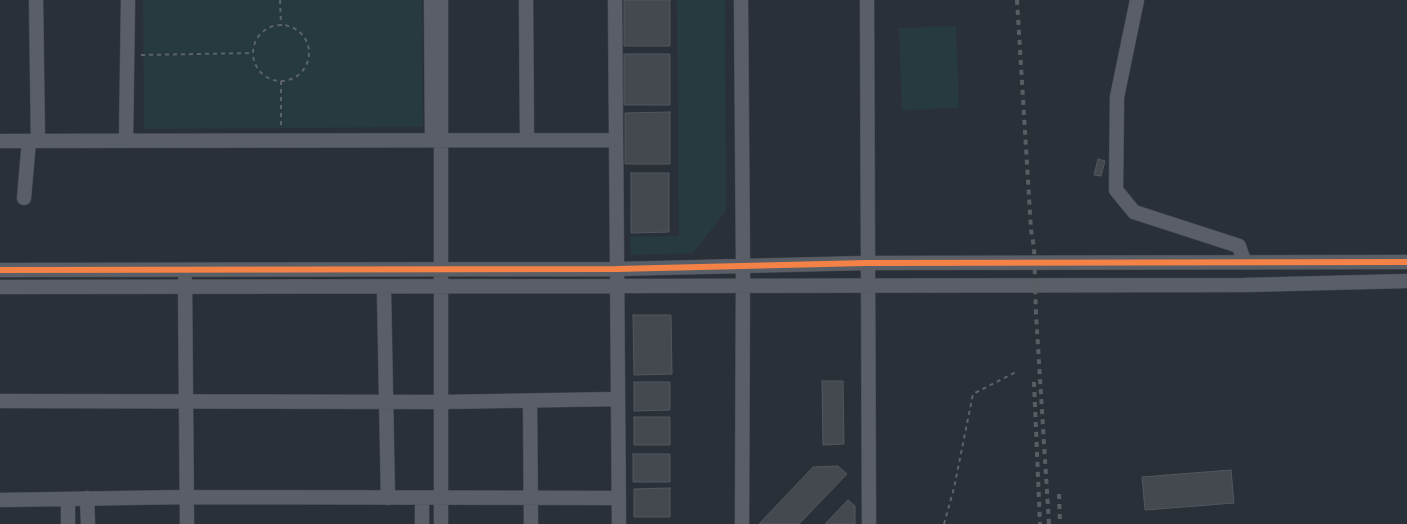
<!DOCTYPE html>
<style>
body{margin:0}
canvas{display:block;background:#2a3038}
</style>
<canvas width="1407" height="524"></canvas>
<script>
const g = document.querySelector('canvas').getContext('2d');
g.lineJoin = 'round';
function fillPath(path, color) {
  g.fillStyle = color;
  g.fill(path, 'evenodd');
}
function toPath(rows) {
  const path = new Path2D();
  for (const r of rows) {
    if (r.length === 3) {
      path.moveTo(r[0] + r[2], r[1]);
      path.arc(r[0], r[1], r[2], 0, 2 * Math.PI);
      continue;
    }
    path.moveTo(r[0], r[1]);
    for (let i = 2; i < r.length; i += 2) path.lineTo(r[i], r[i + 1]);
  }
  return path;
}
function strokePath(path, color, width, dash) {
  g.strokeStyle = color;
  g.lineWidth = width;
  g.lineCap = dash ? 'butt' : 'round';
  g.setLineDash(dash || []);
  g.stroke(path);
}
fillPath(toPath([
 [143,0,422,0,423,127,144,129],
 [677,0,725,0,726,211,693,253,631,255,630,237,679,236],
 [956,26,959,108,902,110,899,28]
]), '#273a3e');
const building = toPath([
 [624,0,670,0,670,46,624,46,624,0],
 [624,54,670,54,670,105,624,105,624,54],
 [670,112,670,164,625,164,625,113,670,112],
 [1098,159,1105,161,1101,176,1094,175,1098,159],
 [631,173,669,173,669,232,631,233,631,173],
 [633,315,671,315,672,374,634,375,633,315],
 [822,381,843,381,844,444,823,445,822,381],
 [634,382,670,382,670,410,634,411,634,382],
 [634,417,670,417,670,445,634,445,634,417],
 [633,454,670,454,670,482,633,482,633,454],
 [838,466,847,474,799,524,759,524,813,467,838,466],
 [1231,470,1234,503,1145,510,1142,477,1231,470],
 [670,488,670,517,634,517,634,489,670,488],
 [848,500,855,506,855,524,825,524,848,500]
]);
fillPath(building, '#444950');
strokePath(building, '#52575f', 1);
const minor = toPath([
 [36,0,38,141],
 [431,0,432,140],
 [441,0,441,524],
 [526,0,527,140],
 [615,0,619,524],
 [741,0,743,266,742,524],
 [867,0,869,524],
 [1137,0,1117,97,1116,190,1134,212,1239,246,1244,261],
 [0,141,615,140],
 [126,141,128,0],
 [24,198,29,141],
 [0,270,617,269,866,263,1407,262],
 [185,280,187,524],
 [0,287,1245,285,1407,281],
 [384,292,388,498],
 [0,401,441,402,618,399],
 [530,401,531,524],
 [87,498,88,524],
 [422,498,422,524],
 [68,499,68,524],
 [0,500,187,497,619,498]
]);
strokePath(minor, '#484c53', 15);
strokePath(toPath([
 [280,0,281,26],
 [281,53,28],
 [141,55,253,53],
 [281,81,281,128],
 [944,524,954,488,973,394,1016,372]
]), '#5d636a', 2, [4, 4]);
strokePath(minor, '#5a5e66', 14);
strokePath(toPath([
 [1017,0,1031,230,1034,247,1036,314,1049,524],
 [1034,382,1040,524],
 [1059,494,1060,524]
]), '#595d64', 4, [5, 5]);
strokePath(toPath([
 [0,270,617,269,866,263,1407,262]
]), '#f48246', 6);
</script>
